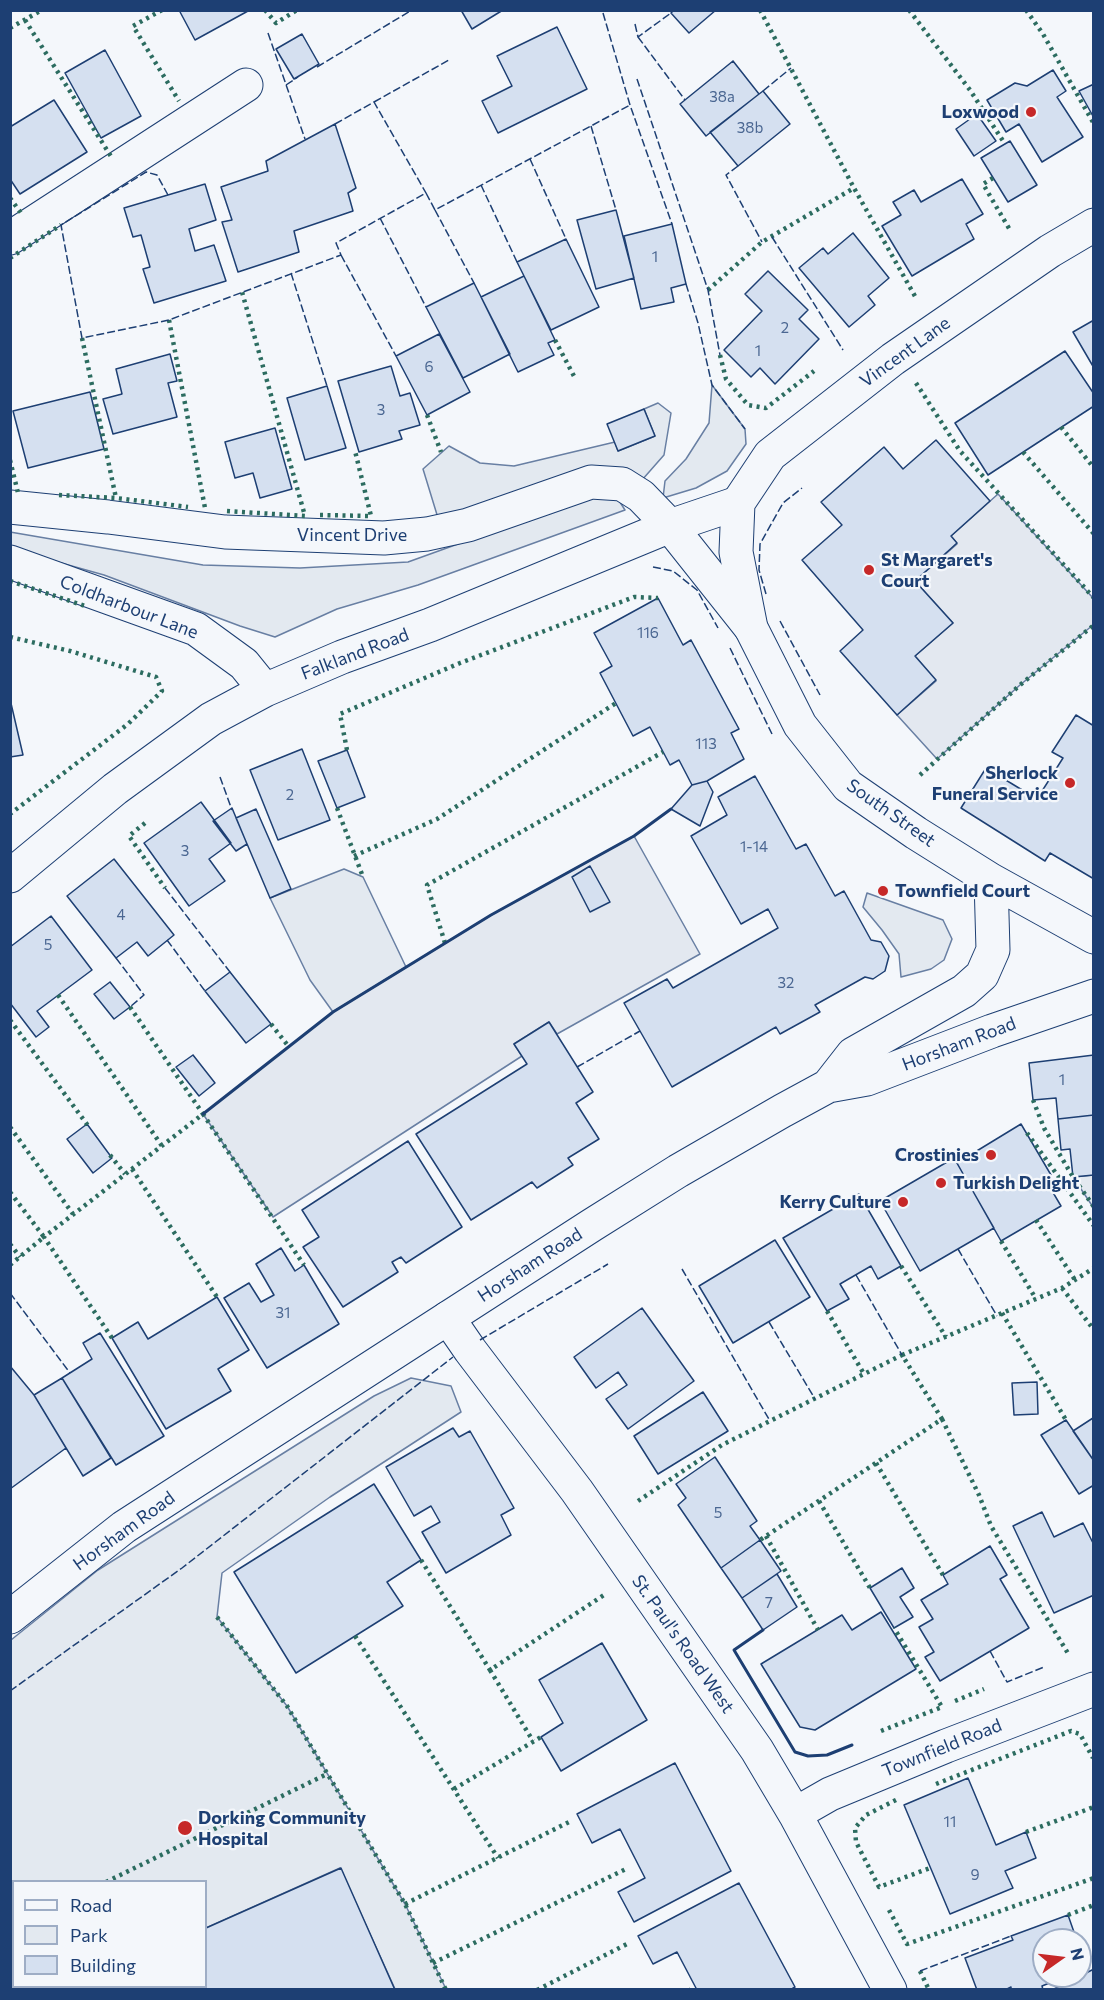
<!DOCTYPE html>
<style>
body{margin:0}
#map{position:relative;width:1104px;height:2000px;overflow:hidden;background:#f4f7fb;font-family:Commissioner,sans-serif}
canvas{display:block}
.frame{position:absolute;inset:0;border:12px solid #1d3f73;pointer-events:none}
.legend{position:absolute;left:12px;top:1880px;width:195px;height:108px;box-sizing:border-box;background:#f4f7fb;border:2px solid #9eadc5;margin:0;padding:8px 10px;list-style:none;font-size:18px;color:#1d3f73}
.legend li{display:flex;align-items:center;gap:12px;height:30px}
.legend b{width:30px;border:2px solid #9eadc5}
.north{position:absolute;left:1032px;top:1928px;width:60px;height:60px;box-sizing:border-box;background:#f4f7fb;border:2px solid #9eadc5;border-radius:50%;rotate:76deg;font-size:16px;font-weight:700;line-height:24px;text-align:center;color:#1d3f73}
.north::after{content:'';display:block;margin:auto;width:21px;height:27px;background:#c62828;clip-path:polygon(50% 0,100% 100%,50% 72%,0 100%)}
</style>
<div id="map">
<canvas width="1104" height="2000"></canvas>
<div class="frame"></div>
<ul class="legend">
<li><b style="height:8px;background:#f4f7fb"></b>Road</li>
<li><b style="height:16px;background:#e3e9f0"></b>Park</li>
<li><b style="height:16px;background:#d5e0f0"></b>Building</li>
</ul>
<div class="north">N</div>
</div>
<script>
const g = document.querySelector('canvas').getContext('2d');
g.lineJoin = 'round';
function fillPath(path, color) {
  g.fillStyle = color;
  g.fill(path, 'evenodd');
}
function toPath(rows) {
  const path = new Path2D();
  for (const r of rows) {
    path.moveTo(r[0], r[1]);
    for (let i = 2; i < r.length; i += 2) path.lineTo(r[i], r[i + 1]);
  }
  return path;
}
function strokePath(path, color, width, dash) {
  g.strokeStyle = color;
  g.lineWidth = width;
  g.lineCap = dash ? 'butt' : 'round';
  g.setLineDash(dash || []);
  g.stroke(path);
}
function write(font, color, halo, rows, align = 'center') {
  g.font = font + ' Commissioner,sans-serif';
  g.lineWidth = 4.5;
  g.setLineDash([]);
  g.textBaseline = 'middle';
  g.strokeStyle = halo;
  g.fillStyle = color;
  for (const [text, x, y, turn = 0] of rows) {
    g.save();
    g.translate(x, y);
    g.rotate((+turn || 0) * Math.PI / 180);
    g.textAlign = isNaN(turn) ? turn : align;
    if (halo) g.strokeText(text, 0, 0);
    g.fillText(text, 0, 0);
    g.restore();
  }
}
const green = toPath([
 [712,385,745,429,746,444,727,471,696,488,663,498,665,481,686,459,709,423,712,385],
 [658,403,671,413,664,455,642,480,438,518,423,469,449,446,480,463,514,466,615,442,618,451,655,436,644,409,658,403],
 [591,496,616,496,625,510,418,585,337,609,275,637,240,626,104,575,11,549,10,532,203,565,300,568,408,562,591,496],
 [344,869,363,877,406,967,333,1012,310,980,270,898,344,869],
 [867,893,943,920,952,939,944,960,931,969,901,977,899,954,882,930,863,907,867,893],
 [1093,1175,1093,1207,1073,1177,1093,1175],
 [411,1378,451,1386,461,1412,330,1497,222,1573,217,1617,287,1706,405,1904,446,1989,395,1989,340,1868,206,1928,206,1882,14,1882,14,1986,73,1987,66,1990,11,1990,11,1640,98,1570,374,1396,411,1378]
]);
fillPath(green, '#e3e9f0');
strokePath(green, '#687fa3', 1.5);
const parking = toPath([
 [998,494,1093,598,1093,625,1020,685,937,759,897,715,936,681,915,656,953,623,915,581,957,544,951,536,998,494],
 [634,836,700,954,557,1034,549,1022,514,1044,522,1056,273,1217,203,1114,333,1012,491,915,634,836]
]);
fillPath(parking, '#e3e8f0');
strokePath(parking, '#687fa3', 1.5);
const building = toPath([
 [179,10,248,10,248,11,195,40,179,10],
 [461,10,503,10,472,29,461,10],
 [674,10,716,10,689,33,671,13,674,10],
 [557,27,587,89,498,133,482,101,512,86,497,56,557,27],
 [302,34,319,64,294,79,276,49,302,34],
 [105,50,141,116,101,138,65,73,105,50],
 [733,61,759,94,706,136,680,104,733,61],
 [1053,70,1066,91,1057,97,1083,137,1042,162,1019,124,1006,132,987,100,1015,83,1027,86,1053,70],
 [1094,84,1094,118,1079,91,1094,84],
 [763,91,790,124,738,166,710,132,763,91],
 [54,100,87,152,20,194,10,179,10,127,54,100],
 [977,114,996,141,974,156,956,129,977,114],
 [335,124,356,188,348,193,353,211,294,231,299,252,238,272,222,222,232,220,221,187,268,171,266,161,335,124],
 [1010,141,1037,185,1008,202,981,158,1010,141],
 [962,179,983,214,966,224,974,239,912,276,882,226,901,215,893,202,914,190,921,202,962,179],
 [205,184,216,220,189,229,195,251,214,245,226,281,154,303,143,269,150,267,141,235,133,237,124,208,205,184],
 [616,210,634,278,596,289,577,220,616,210],
 [672,224,686,284,671,288,674,302,641,309,624,236,672,224],
 [853,233,889,278,868,296,875,305,849,327,799,268,823,248,828,254,853,233],
 [566,239,599,307,551,330,517,262,566,239],
 [768,271,808,310,799,319,819,339,775,384,760,368,751,377,724,350,762,311,745,294,768,271],
 [524,276,555,340,548,343,554,355,518,372,481,297,524,276],
 [474,283,510,354,463,378,426,307,474,283],
 [1094,320,1094,368,1073,332,1094,320],
 [439,334,470,392,427,415,396,356,439,334],
 [1065,351,1094,394,1094,406,988,475,955,423,1065,351],
 [170,354,177,381,168,383,177,417,113,434,103,399,122,394,116,369,170,354],
 [391,366,400,396,410,393,420,425,399,431,402,439,359,452,338,381,391,366],
 [327,386,346,448,305,460,287,398,327,386],
 [90,392,104,449,28,468,13,411,90,392],
 [644,409,655,436,618,451,607,424,644,409],
 [275,428,292,489,260,498,253,473,235,478,225,442,275,428],
 [936,440,990,501,951,536,957,543,915,581,953,623,915,656,936,680,897,715,840,651,863,630,802,560,842,525,821,502,884,447,903,469,936,440],
 [658,598,683,645,691,640,739,729,731,733,744,759,707,781,692,785,679,760,670,765,650,727,633,736,600,673,612,666,594,633,658,598],
 [10,699,23,755,10,757,10,699],
 [1076,715,1094,726,1094,879,1050,853,1045,861,961,808,986,768,1037,799,1063,758,1052,752,1076,715],
 [302,749,330,820,278,840,250,770,302,749],
 [347,750,365,797,337,808,318,761,347,750],
 [755,776,796,849,806,844,835,896,844,891,871,940,881,942,889,956,885,971,873,979,865,977,815,1005,820,1012,780,1034,776,1027,672,1087,624,1003,667,979,673,988,778,928,768,909,741,924,691,836,727,815,718,797,755,776],
 [707,781,713,792,700,826,671,809,692,785,707,781],
 [201,802,231,843,209,859,225,881,189,906,144,843,201,802],
 [232,808,247,844,236,851,213,821,232,808],
 [256,809,291,889,270,898,236,818,256,809],
 [114,859,174,935,148,956,137,942,116,958,67,896,114,859],
 [590,866,610,902,590,912,572,877,590,866],
 [51,916,92,970,37,1011,49,1027,36,1037,10,1003,10,947,51,916],
 [230,972,271,1024,246,1043,205,991,230,972],
 [110,982,130,1007,114,1019,94,994,110,982],
 [549,1022,593,1092,576,1103,599,1139,568,1158,573,1165,537,1188,532,1182,471,1220,416,1134,527,1064,514,1044,549,1022],
 [193,1055,215,1083,199,1096,176,1067,193,1055],
 [1094,1055,1094,1115,1058,1119,1056,1098,1033,1100,1029,1063,1094,1055],
 [1094,1115,1094,1175,1073,1177,1070,1149,1061,1150,1058,1119,1094,1115],
 [87,1124,112,1158,93,1173,67,1139,87,1124],
 [1021,1124,1051,1175,1045,1179,1061,1206,1001,1241,957,1163,1021,1124],
 [408,1141,462,1227,406,1263,401,1257,392,1262,398,1272,343,1307,303,1247,319,1237,302,1210,408,1141],
 [954,1158,994,1228,920,1271,880,1201,954,1158],
 [859,1194,901,1266,878,1279,871,1266,840,1284,849,1299,827,1311,783,1238,859,1194],
 [775,1240,810,1297,733,1343,699,1286,775,1240],
 [281,1248,295,1271,304,1265,339,1324,267,1368,224,1298,249,1283,261,1302,274,1295,256,1264,281,1248],
 [217,1297,249,1350,218,1369,231,1391,166,1429,112,1338,138,1322,148,1339,217,1297],
 [642,1308,694,1381,628,1429,606,1399,627,1385,618,1372,596,1388,574,1357,642,1308],
 [100,1333,164,1436,116,1465,62,1378,92,1359,83,1343,100,1333],
 [10,1366,34,1395,66,1448,10,1489,10,1366],
 [62,1378,111,1458,83,1476,34,1395,62,1378],
 [1037,1382,1038,1414,1014,1415,1012,1383,1037,1382],
 [703,1392,728,1431,658,1474,634,1436,703,1392],
 [1093,1418,1094,1419,1094,1461,1073,1431,1093,1418],
 [1066,1420,1094,1461,1094,1485,1079,1494,1041,1435,1066,1420],
 [453,1428,459,1437,470,1431,514,1508,501,1515,511,1535,446,1573,422,1532,440,1522,431,1506,414,1516,386,1467,453,1428],
 [715,1457,757,1521,750,1526,760,1540,721,1568,678,1505,686,1498,676,1484,715,1457],
 [374,1484,421,1560,387,1582,403,1606,296,1673,234,1572,374,1484],
 [1042,1512,1054,1537,1083,1523,1094,1545,1094,1595,1054,1613,1013,1526,1042,1512],
 [760,1540,781,1571,742,1598,721,1568,760,1540],
 [990,1546,1007,1575,1000,1579,1029,1628,940,1681,925,1657,934,1652,919,1627,933,1619,921,1600,948,1584,943,1575,990,1546],
 [902,1568,914,1588,900,1597,913,1617,894,1628,870,1588,902,1568],
 [777,1574,797,1607,763,1630,742,1598,777,1574],
 [881,1612,916,1669,815,1730,800,1727,761,1664,842,1615,852,1630,881,1612],
 [602,1643,647,1720,561,1771,541,1737,563,1723,539,1680,602,1643],
 [675,1763,731,1871,634,1922,618,1892,645,1878,620,1829,592,1843,577,1814,675,1763],
 [968,1778,996,1845,1026,1832,1036,1858,1005,1871,1013,1888,950,1914,904,1805,968,1778],
 [341,1868,395,1990,66,1990,73,1986,206,1986,206,1928,341,1868],
 [739,1883,795,1987,790,1990,697,1990,677,1952,653,1964,638,1936,739,1883],
 [1068,1915,1075,1935,1062,1940,1044,1940,1044,1976,1067,1976,1042,1986,1043,1990,1011,1990,1011,1987,1005,1990,977,1990,965,1958,1013,1940,1011,1936,1068,1915],
 [1094,1969,1094,1990,1052,1990,1094,1969]
]);
fillPath(building, '#d5e0f0');
strokePath(building, '#1d3f73', 1.5);
const minor = toPath([
 [10,238,246,85],
 [10,507,108,517,225,532,384,538,427,534,468,525,591,482,622,484,641,496,670,526,751,628],
 [10,562,196,629,244,664,265,690],
 [10,876,115,789,211,719,265,690,342,657,430,625,670,526,738,503],
 [448,1318,470,1350,577,1491,757,1750,795,1814,890,1990],
 [795,1814,830,1794,946,1746,1094,1689]
]);
const major = toPath([
 [1094,225,1050,251,893,359,770,455,738,503,736,552,751,628,800,725,848,786,916,833,991,880,1094,937],
 [828,1086,853,1054,964,991,982,975,993,950,991,880],
 [10,1617,124,1527,592,1225,678,1171,782,1111,828,1086,867,1079,992,1031,1094,996]
]);
strokePath(minor, '#1d3f73', 35);
strokePath(major, '#1d3f73', 35);
strokePath(minor, '#f4f7fb', 33);
strokePath(major, '#f4f7fb', 33);
strokePath(toPath([
 [162,10,133,26,179,101],
 [265,10,276,23,297,10],
 [760,10,854,188],
 [909,10,970,90,1005,144],
 [1026,10,1043,34,1094,124],
 [25,20,112,158],
 [10,28,42,10],
 [993,178,983,184,1010,230],
 [10,198,21,213],
 [10,258,61,225],
 [708,290,762,242,854,188,916,298],
 [169,320,205,508],
 [82,338,116,498],
 [555,340,575,378],
 [720,355,726,379,748,405,766,408,814,371],
 [916,383,960,451,1094,598],
 [427,415,441,452],
 [1061,427,1094,468],
 [1023,452,1094,534],
 [10,460,18,493,20,493],
 [59,495,116,498,188,507],
 [227,511,305,516,242,292],
 [320,515,371,516,355,451],
 [10,581,85,606],
 [10,637,70,651,156,677,162,691,128,724,10,814],
 [347,750,340,714,460,663,634,597,658,598],
 [920,775,1020,685,1094,625],
 [337,808,363,877],
 [145,823,129,836,165,888],
 [354,856,437,819,616,703],
 [445,943,427,885,663,752],
 [58,995,162,1146],
 [130,1007,203,1114],
 [10,1020,89,1127],
 [271,1024,289,1047],
 [1033,1100,1044,1128,1073,1177,1094,1207],
 [10,1127,73,1214],
 [1027,1133,1094,1226],
 [110,1155,125,1174],
 [132,1169,217,1297],
 [10,1192,44,1237,10,1265],
 [1036,1220,1075,1280],
 [1001,1241,1036,1299],
 [10,1244,20,1257],
 [901,1266,946,1337],
 [1062,1288,1094,1330],
 [827,1311,864,1374],
 [1002,1313,1066,1420],
 [112,1338,44,1237,203,1114,304,1265],
 [902,1355,1062,1288,1094,1268],
 [942,1419,979,1495,991,1526,1069,1655],
 [876,1463,943,1575],
 [638,1501,722,1445,902,1355,942,1419,760,1540],
 [819,1501,870,1588],
 [766,1536,818,1630],
 [421,1560,490,1670,607,1593],
 [217,1617,287,1706,405,1904,446,1990],
 [355,1636,498,1858],
 [490,1670,533,1741],
 [955,1701,984,1689],
 [881,1731,942,1707,894,1628],
 [936,1784,1071,1731,1080,1734,1093,1758],
 [454,1789,541,1737],
 [896,1800,866,1815,855,1828,856,1842,879,1887,930,1868],
 [1026,1832,1094,1807],
 [106,1882,327,1774],
 [405,1904,571,1821],
 [889,1910,907,1944,1094,1878],
 [1068,1915,1094,1905],
 [10,1928,14,1927],
 [433,1963,628,1868],
 [920,1971,929,1990],
 [537,1990,627,1944],
 [690,1990,691,1989]
]), '#2c6c60', 4.5, [3, 4.5]);
strokePath(toPath([
 [603,13,630,105,672,224],
 [635,24,638,37,671,13],
 [268,33,305,139],
 [638,37,685,100],
 [317,67,412,10],
 [637,79,708,290,720,355],
 [286,85,298,77],
 [763,91,791,68],
 [374,102,449,60],
 [335,124,374,102,426,193],
 [591,126,616,210],
 [530,159,566,239],
 [738,166,726,175,762,242],
 [481,185,517,262],
 [168,195,157,175,146,172,61,225,82,338,169,320,341,255,336,243,426,193,435,210,630,105],
 [435,210,474,283],
 [380,218,426,307],
 [772,237,843,350],
 [341,255,396,356],
 [291,273,327,386],
 [686,284,698,323,712,385,745,429],
 [653,567,673,571,697,590,718,628],
 [766,594,759,570,760,544,783,503,802,488],
 [780,621,820,695],
 [730,648,772,734],
 [220,777,232,810],
 [165,888,230,972],
 [167,940,205,991],
 [116,958,144,995,130,1007],
 [577,1067,640,1031],
 [958,1249,997,1316],
 [682,1269,770,1421],
 [856,1275,902,1355],
 [10,1293,70,1373],
 [769,1322,815,1399],
 [480,1340,608,1264],
 [990,1651,1007,1682,1044,1667],
 [10,1691,182,1568,453,1357],
 [920,1971,1011,1936]
]), '#1d3f73', 1.5, [8, 3]);
strokePath(toPath([
 [203,1114,333,1012,491,915,634,836,671,809],
 [763,1630,734,1650,795,1752,808,1756,827,1755,852,1745]
]), '#1d3f73', 3);
for (const [x, y, r, color] of [
 [1031,112,6,"#c62828"],
 [869,570,6,"#c62828"],
 [1070,783,6,"#c62828"],
 [883,891,6,"#c62828"],
 [991,1155,6,"#c62828"],
 [941,1183,6,"#c62828"],
 [903,1202,6,"#c62828"],
 [185,1828,8,"#c62828"]
]) {
  const dot = new Path2D();
  dot.arc(x, y, r, 0, 2 * Math.PI);
  g.fillStyle = color;
  g.fill(dot);
  strokePath(dot, '#f4f7fb', 2);
}
write('15px', '#4b6792', null, [
 ["38a",722,97],
 ["38b",750,128],
 ["1",655,257],
 ["2",785,328],
 ["1",758,351],
 ["6",429,367],
 ["3",381,410],
 ["116",648,633],
 ["113",706,744],
 ["2",290,795],
 ["1-14",754,847],
 ["3",185,851],
 ["4",121,915],
 ["5",48,945],
 ["32",786,983],
 ["1",1062,1080],
 ["31",283,1313],
 ["5",718,1513],
 ["7",769,1603],
 ["11",950,1822],
 ["9",975,1875]
]);
write('bold 18px', '#1d3f73', '#f4f7fb', [
 ["Loxwood",1019,112],
 ["St Margaret's",881,560,"left"],
 ["Court",881,581,"left"],
 ["Sherlock",1058,773],
 ["Funeral Service",1058,794],
 ["Townfield Court",895,891,"left"],
 ["Crostinies",979,1155],
 ["Turkish Delight",953,1183,"left"],
 ["Kerry Culture",891,1202],
 ["Dorking Community",198,1818,"left"],
 ["Hospital",198,1839,"left"]
], 'right');
write('18px', '#1d3f73', '#f4f7fb', [
 ["Vincent Lane",905,352,-36],
 ["Vincent Drive",352,535],
 ["Coldharbour Lane",129,607,21],
 ["Falkland Road",355,654,-21],
 ["South Street",891,813,35],
 ["Horsham Road",959,1044,-21],
 ["Horsham Road",530,1265,-33],
 ["Horsham Road",124,1531,-36],
 ["St. Paul's Road West",683,1644,55],
 ["Townfield Road",942,1748,-22]
]);
</script>
